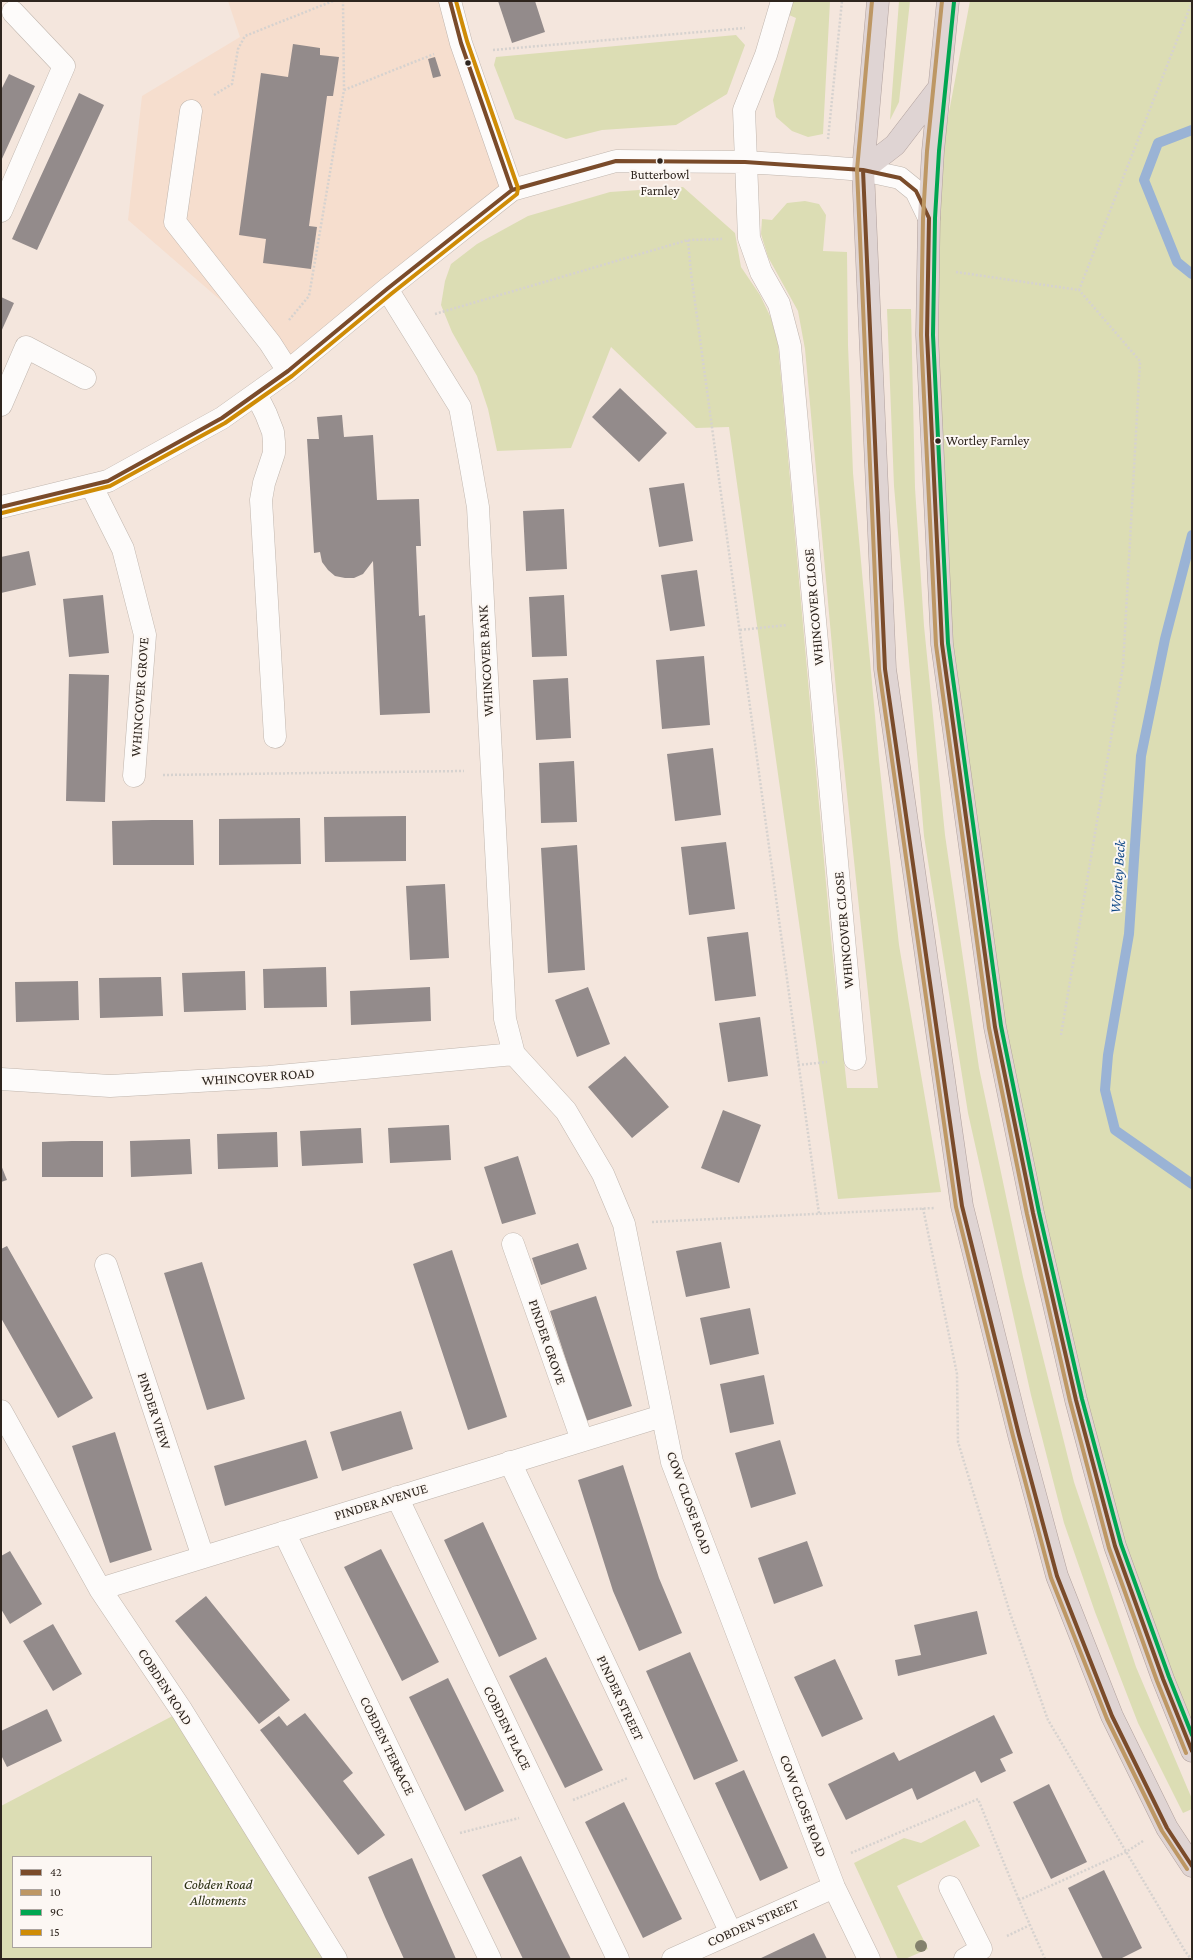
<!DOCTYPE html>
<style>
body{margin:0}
#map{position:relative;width:1193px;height:1960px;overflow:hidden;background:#f4e6dd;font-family:"Crimson Pro",serif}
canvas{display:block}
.frame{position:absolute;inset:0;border:2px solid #2e251e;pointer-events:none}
.legend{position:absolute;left:12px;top:1856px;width:140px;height:92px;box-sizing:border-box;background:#fcf7f3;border:1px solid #aaa39e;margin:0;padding:5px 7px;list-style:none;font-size:12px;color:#2e251e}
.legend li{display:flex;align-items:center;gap:8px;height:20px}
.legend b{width:20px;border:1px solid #aaa39e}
</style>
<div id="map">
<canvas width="1193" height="1960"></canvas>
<div class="frame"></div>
<ul class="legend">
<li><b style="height:5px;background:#7a4b2a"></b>42</li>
<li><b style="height:5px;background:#bd9764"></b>10</li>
<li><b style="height:5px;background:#00a651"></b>9C</li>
<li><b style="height:5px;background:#cf8c06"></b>15</li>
</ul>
</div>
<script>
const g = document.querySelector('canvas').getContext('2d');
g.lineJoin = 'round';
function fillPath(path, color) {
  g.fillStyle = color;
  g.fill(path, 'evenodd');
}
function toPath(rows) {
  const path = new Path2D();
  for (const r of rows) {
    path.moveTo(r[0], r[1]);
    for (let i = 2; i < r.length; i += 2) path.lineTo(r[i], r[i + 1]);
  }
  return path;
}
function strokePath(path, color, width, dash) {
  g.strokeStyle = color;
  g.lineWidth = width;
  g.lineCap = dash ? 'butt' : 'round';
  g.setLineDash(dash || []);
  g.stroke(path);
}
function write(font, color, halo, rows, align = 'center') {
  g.font = font + ' "Crimson Pro",serif';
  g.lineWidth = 4;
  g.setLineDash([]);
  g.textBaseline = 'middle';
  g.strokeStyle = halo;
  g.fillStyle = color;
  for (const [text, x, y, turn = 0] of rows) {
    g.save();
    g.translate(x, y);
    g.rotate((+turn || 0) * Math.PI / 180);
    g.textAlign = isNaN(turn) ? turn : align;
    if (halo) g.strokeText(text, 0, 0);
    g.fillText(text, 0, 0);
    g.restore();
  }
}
fillPath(toPath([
 [228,1,450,1,512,190,288,371,270,343,128,220,142,96,240,37]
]), '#f6dece');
fillPath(toPath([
 [793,1,830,1,823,134,808,137,792,131,776,117,773,100,796,18,789,15],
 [899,1,910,1,899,102,890,120],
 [970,1,1192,1,1192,1751,1163,1679,1033,1213,942,644,929,218],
 [736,35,745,45,727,94,676,125,602,130,566,139,515,119,494,65,496,57],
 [683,187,735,233,741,267,760,295,771,318,778,344,831,939,847,1088,878,1088,836,690,805,349,798,311,768,257,761,234,762,219,772,220,787,203,805,201,819,204,826,215,823,251,847,252,848,345,853,473,879,760,899,945,941,1192,838,1199,729,427,696,428,611,347,571,448,497,451,488,409,477,376,452,332,441,305,445,281,451,264,477,244,528,216,610,192],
 [887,309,911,309,915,488,924,626,945,835,979,1068,1023,1277,1074,1482,1136,1667,1192,1799,1192,1809,1183,1813,1138,1723,1095,1612,1064,1523,1031,1395,968,1113,924,836,894,486],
 [182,1711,336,1959,1,1959,1,1806],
 [13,1857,151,1857,151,1947,13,1947],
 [965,1820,980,1846,897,1886,928,1949,905,1959,898,1959,854,1863,904,1838,921,1843]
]), '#dcddb4');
strokePath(toPath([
 [1192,130,1158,143,1144,180,1177,262,1192,274],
 [1192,535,1165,639,1141,756,1129,934,1108,1055,1105,1090,1115,1130,1192,1184]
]), '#9ab3d5', 10);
fillPath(toPath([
 [498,1,535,1,545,32,512,43],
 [293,44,320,48,320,55,339,57,333,96,327,96,309,226,317,227,311,269,263,263,266,239,239,235,261,73,288,77],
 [435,57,441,76,433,78,428,59],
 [9,74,35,86,1,161,1,90],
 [79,93,104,105,37,250,12,239],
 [1,297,14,303,1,332],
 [620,388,667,433,639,462,592,417],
 [342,415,344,437,373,435,377,500,419,499,421,546,416,546,419,616,425,615,430,713,380,715,373,561,363,574,354,578,345,578,335,576,328,570,322,562,320,552,314,553,307,439,319,439,317,417],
 [684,483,693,541,659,547,649,488],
 [564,509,567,569,526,571,523,511],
 [29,551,36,585,1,593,1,557],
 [697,570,705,626,670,631,661,575],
 [103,595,109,653,69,657,63,599],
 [564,595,567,656,532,657,529,597],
 [704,656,710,725,662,729,656,660],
 [69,674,109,675,105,802,66,801],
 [568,678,571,738,536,740,533,680],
 [713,748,721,815,675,821,667,754],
 [574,761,577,822,541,823,539,763],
 [406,816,406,861,325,862,324,817],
 [300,818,301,864,219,865,219,819],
 [152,820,193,820,194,865,113,865,112,821],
 [726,842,735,909,689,915,681,847],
 [577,845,585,970,548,973,541,848],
 [445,884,449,958,410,960,406,886],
 [748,932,756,996,715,1001,707,937],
 [326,967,327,1007,264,1008,263,969],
 [245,971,246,1010,184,1012,182,973],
 [161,977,163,1016,100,1018,99,978],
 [78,981,79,1020,16,1022,15,982],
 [430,987,431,1021,351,1025,350,991],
 [588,987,610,1044,577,1057,555,1000],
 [760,1017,768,1076,728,1082,719,1023],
 [625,1056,669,1107,632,1138,588,1087],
 [723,1110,761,1125,739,1183,701,1168],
 [449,1125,451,1160,390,1163,388,1128],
 [361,1128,363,1163,302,1166,300,1131],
 [277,1132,278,1167,218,1169,217,1134],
 [190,1139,192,1174,131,1177,130,1141],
 [72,1141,103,1141,103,1177,42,1177,42,1142],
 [518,1156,536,1214,502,1224,484,1167],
 [1,1165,7,1180,1,1182],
 [721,1242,730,1288,686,1297,676,1251],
 [578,1243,587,1269,541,1285,532,1258],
 [7,1246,93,1398,58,1418,1,1318,1,1249],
 [452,1250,507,1417,468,1430,413,1264],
 [202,1262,245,1399,207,1410,164,1273],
 [596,1296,632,1406,586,1421,550,1311],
 [750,1308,759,1354,710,1365,700,1318],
 [764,1375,774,1424,730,1433,720,1384],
 [401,1411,413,1449,342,1471,330,1432],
 [115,1432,152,1550,110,1563,72,1446],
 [306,1440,318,1478,225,1506,214,1466],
 [780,1440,796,1494,751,1508,735,1453],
 [623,1465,659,1578,682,1633,639,1651,613,1591,578,1480],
 [483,1522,537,1639,499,1657,444,1540],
 [807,1541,823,1586,774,1604,758,1558],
 [381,1549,439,1662,402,1681,344,1567],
 [10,1551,42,1604,10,1624,1,1609,1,1556],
 [206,1596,290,1700,259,1724,175,1621],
 [977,1611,987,1654,898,1676,895,1660,921,1655,914,1625],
 [53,1624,82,1674,53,1691,23,1641],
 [690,1652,738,1761,694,1780,646,1671],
 [546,1657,603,1770,565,1788,509,1676],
 [835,1659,863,1719,822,1737,794,1677],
 [448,1678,504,1791,465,1811,409,1697],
 [47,1709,62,1741,7,1767,1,1755,1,1731],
 [305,1713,353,1773,343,1781,385,1835,358,1855,260,1730,279,1716,287,1726],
 [994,1715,1013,1753,1000,1759,1006,1771,981,1783,975,1771,917,1800,912,1788,846,1820,828,1784,894,1752,899,1761],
 [744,1770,788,1868,760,1881,715,1783],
 [1049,1784,1087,1862,1051,1879,1013,1802],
 [624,1802,682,1919,643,1938,585,1822],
 [521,1856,562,1941,571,1959,523,1959,482,1875],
 [412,1858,429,1898,456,1959,404,1959,385,1917,368,1877],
 [1104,1870,1142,1948,1120,1959,1103,1959,1068,1888],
 [814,1933,827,1959,759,1959]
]), '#938b8b');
const minor = toPath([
 [450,1,461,43,512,190],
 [782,1,766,55,744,110,749,238,761,272,779,304,790,346,855,1059],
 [191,111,175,222,270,343,288,371],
 [1,211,64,66,13,12],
 [387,289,460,407,469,456,478,507,505,1019,514,1054,566,1111,603,1174,624,1224,672,1462,834,1887,869,1959],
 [256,394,266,414,273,432,274,442,274,453,264,483,261,500,275,737],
 [1,405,26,347,85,378],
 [91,485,123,549,145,635,134,776],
 [1,507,108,481,222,418,288,371,387,289,512,190,616,161,745,162,826,167,863,170,900,178,916,191,929,218],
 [1,1079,110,1086,269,1077,514,1054],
 [513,1244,582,1440],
 [106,1265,203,1557],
 [1,1411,100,1589,182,1711,336,1959],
 [510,1462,731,1933],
 [397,1497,618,1959],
 [284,1532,490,1959],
 [100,1589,662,1416],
 [950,1887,981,1949,965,1959],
 [673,1959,834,1887]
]);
const highway = toPath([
 [878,1,863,170,885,669,962,1206,1019,1435,1057,1576,1112,1716,1167,1828,1192,1866],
 [948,1,933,151,929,218,927,335,942,644,995,1027,1033,1213,1076,1400,1115,1546,1163,1679,1192,1751],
 [863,170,895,145,938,89]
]);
strokePath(minor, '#c0b6ae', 23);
strokePath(highway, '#b1a19d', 23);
strokePath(toPath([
 [493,50,745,28],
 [344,90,434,54],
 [214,95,232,84,238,49,245,36,333,1],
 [828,139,842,1],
 [688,240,691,273,819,1214],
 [956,272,1079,290,1192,2],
 [435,314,688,240,722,239],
 [289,320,309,296,344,90,343,1],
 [740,630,787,625],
 [163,775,464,771],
 [1061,1035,1123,667,1140,361,1079,290],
 [1192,1044,1192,1068],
 [798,1065,827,1062],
 [923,1208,957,1374,958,1442,1010,1613,1048,1720,1185,1951,1191,1959],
 [652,1222,935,1208],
 [573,1800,628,1778],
 [460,1833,519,1818],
 [851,1853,978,1799,1019,1900],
 [1007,1936,1030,1925],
 [1045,1959,1019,1900,1126,1852,1143,1841]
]), '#d6d2cf', 2.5, [2, 2]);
strokePath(minor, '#fdfbfa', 22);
strokePath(highway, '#dfd4d3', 22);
strokePath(toPath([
 [450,1,461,43,512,190],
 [863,170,885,669,962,1206,1019,1435,1057,1576,1112,1716,1167,1828,1192,1866],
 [1,507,108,481,222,418,288,371,387,289,512,190,616,161,745,162,863,170,900,178,916,191,929,218,927,335,942,644,995,1027,1033,1213,1076,1400,1115,1546,1163,1679,1192,1751]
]), '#7a4b2a', 4);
strokePath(toPath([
 [872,1,857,170,879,669,956,1207,1013,1436,1051,1578,1107,1719,1162,1831,1187,1869],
 [942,1,927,151,923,218,921,335,936,645,989,1028,1027,1214,1070,1401,1109,1548,1157,1681,1186,1753]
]), '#bd9764', 4);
strokePath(toPath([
 [954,2,939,151,935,218,933,335,948,643,1001,1026,1039,1212,1082,1399,1121,1544,1169,1677,1192,1735]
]), '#00a651', 4);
strokePath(toPath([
 [2,513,110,486,225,423,292,376,391,294,517,194,518,188,467,41,456,1]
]), '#cf8c06', 4);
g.fillStyle = '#84816d';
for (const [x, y] of [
 [921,1946]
]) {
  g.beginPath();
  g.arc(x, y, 6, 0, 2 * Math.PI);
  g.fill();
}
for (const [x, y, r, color] of [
 [468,63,3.5,"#2e251e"],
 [660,161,3.5,"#2e251e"],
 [938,441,3.5,"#2e251e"]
]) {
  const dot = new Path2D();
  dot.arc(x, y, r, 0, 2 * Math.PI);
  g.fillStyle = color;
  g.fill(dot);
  strokePath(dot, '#fcf7f3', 1.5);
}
write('13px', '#2e251e', '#fcf7f3', [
 ["Butterbowl",660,175],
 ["Farnley",660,191],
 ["Wortley Farnley",946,441,"left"]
]);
write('14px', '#2e251e', '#fcf7f3', [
 ["WHINCOVER CLOSE",814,607,-95],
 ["WHINCOVER BANK",486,661,-93],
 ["WHINCOVER GROVE",140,697,-86],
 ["WHINCOVER CLOSE",844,930,-95],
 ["WHINCOVER ROAD",258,1077,-4],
 ["PINDER GROVE",547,1342,71],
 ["PINDER VIEW",154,1411,72],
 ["PINDER AVENUE",381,1502,-17],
 ["COW CLOSE ROAD",689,1503,70],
 ["COBDEN ROAD",165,1687,57],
 ["PINDER STREET",620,1698,65],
 ["COBDEN PLACE",507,1728,64],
 ["COBDEN TERRACE",387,1746,64],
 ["COW CLOSE ROAD",803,1806,69],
 ["COBDEN STREET",753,1923,-24]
]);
write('italic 14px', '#292e11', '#fcf7f3', [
 ["Cobden Road",218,1885],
 ["Allotments",218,1901]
]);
write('italic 15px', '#0f4888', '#fcf7f3', [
 ["Wortley Beck",1118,877,-86]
]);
</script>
